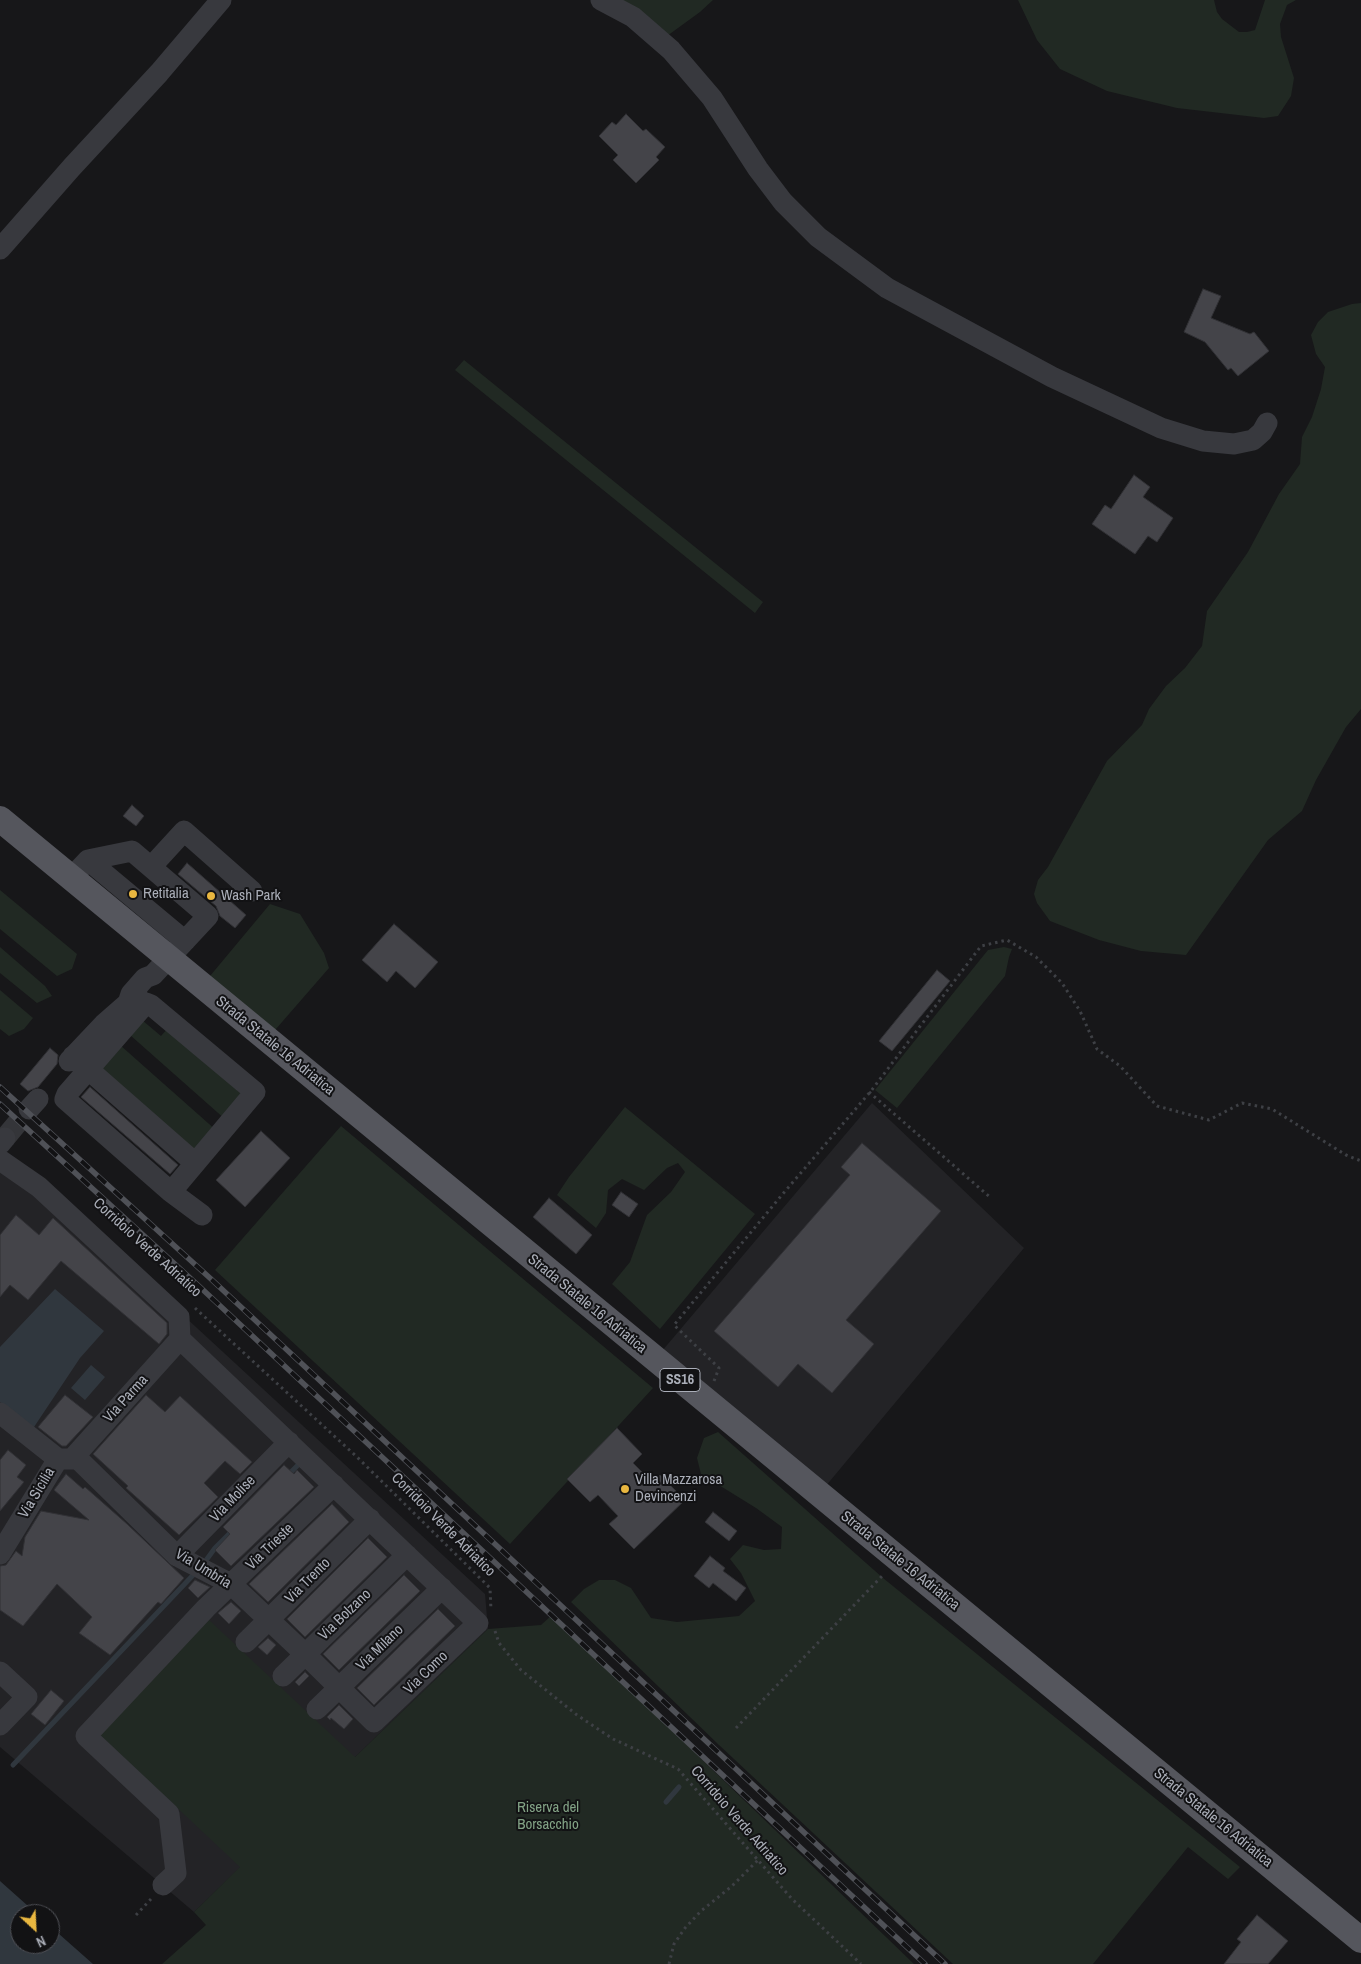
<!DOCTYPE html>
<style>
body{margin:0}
#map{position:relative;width:1361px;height:1964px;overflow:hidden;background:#171719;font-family:"Archivo Narrow",sans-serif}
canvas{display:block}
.north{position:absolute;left:10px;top:1904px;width:50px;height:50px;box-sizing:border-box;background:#121214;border:1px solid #4f5056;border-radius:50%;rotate:155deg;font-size:14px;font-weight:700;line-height:20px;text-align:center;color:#aaaeb8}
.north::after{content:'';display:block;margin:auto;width:18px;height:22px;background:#e9b740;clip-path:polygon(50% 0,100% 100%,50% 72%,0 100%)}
</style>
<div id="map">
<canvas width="1361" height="1964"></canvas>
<div class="north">N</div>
</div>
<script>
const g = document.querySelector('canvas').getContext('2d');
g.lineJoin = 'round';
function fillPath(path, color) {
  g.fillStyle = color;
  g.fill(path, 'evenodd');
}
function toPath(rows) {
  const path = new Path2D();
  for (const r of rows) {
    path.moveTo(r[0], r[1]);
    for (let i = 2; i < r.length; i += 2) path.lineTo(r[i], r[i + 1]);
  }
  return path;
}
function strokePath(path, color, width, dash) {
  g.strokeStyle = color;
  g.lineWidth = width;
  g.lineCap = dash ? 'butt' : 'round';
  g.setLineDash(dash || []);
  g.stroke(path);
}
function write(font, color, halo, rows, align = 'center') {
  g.font = font + ' "Archivo Narrow",sans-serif';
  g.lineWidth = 4;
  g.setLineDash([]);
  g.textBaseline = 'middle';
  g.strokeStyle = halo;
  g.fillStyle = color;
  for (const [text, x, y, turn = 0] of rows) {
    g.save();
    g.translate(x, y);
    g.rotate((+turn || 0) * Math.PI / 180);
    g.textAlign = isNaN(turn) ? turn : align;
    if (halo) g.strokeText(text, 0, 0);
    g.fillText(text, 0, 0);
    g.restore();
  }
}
fillPath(toPath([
 [872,1103,1024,1248,825,1487,662,1351],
 [0,1146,485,1594,488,1629,194,1912,0,1747]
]), '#232326');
fillPath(toPath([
 [612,0,713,0,700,12,667,36],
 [1018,0,1214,0,1217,12,1222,19,1239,32,1247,32,1255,30,1265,0,1296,0,1287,5,1280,24,1281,37,1294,78,1291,96,1278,116,1264,118,1177,108,1107,91,1060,69,1037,40],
 [1361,303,1361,709,1346,727,1316,780,1302,811,1268,840,1186,955,1141,951,1099,940,1050,921,1037,903,1034,894,1038,880,1048,867,1107,761,1142,725,1149,709,1166,686,1185,668,1202,646,1207,611,1248,552,1279,494,1300,464,1302,437,1312,417,1321,389,1325,367,1316,354,1311,335,1318,322,1328,312,1352,304],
 [464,360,763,602,755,613,455,370],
 [0,890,77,954,72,969,57,976,0,929],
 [270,904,300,914,324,953,329,968,269,1037,205,982],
 [0,947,45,986,52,996,37,1003,0,973],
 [1004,947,1012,949,1009,957,1005,976,897,1108,875,1090,988,950],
 [0,990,33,1018,24,1029,9,1036,0,1029],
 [142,1020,161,1036,168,1028,246,1098,226,1120,130,1035],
 [120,1045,217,1131,197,1154,101,1068],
 [625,1107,755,1214,660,1329,612,1284,630,1262,647,1215,671,1192,685,1172,678,1163,667,1168,644,1190,622,1179,608,1190,606,1213,596,1228,557,1195,569,1177],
 [341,1126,653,1388,510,1544,215,1270],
 [718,1432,883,1578,1240,1867,1228,1879,1188,1847,1093,1964,953,1964,719,1745,571,1602,584,1589,599,1580,615,1580,631,1588,651,1618,677,1622,739,1616,755,1601,741,1573,730,1559,743,1545,764,1550,781,1549,782,1527,756,1508,701,1474,697,1458,704,1438],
 [552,1615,914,1964,162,1964,206,1925,194,1912,240,1867,100,1735,209,1620,355,1757,488,1629,541,1625]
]), '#212923');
fillPath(toPath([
 [55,1289,104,1331,80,1358,32,1430,0,1402,0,1347],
 [91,1365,105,1377,85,1400,71,1388],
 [0,1881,37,1914,20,1914,20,1944,50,1944,50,1926,93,1964,0,1964]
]), '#30373e');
strokePath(toPath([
 [288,1475,298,1465],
 [207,1559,215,1548,234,1529],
 [13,1765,196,1572],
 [666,1802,679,1787]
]), '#30373e', 5);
const building = toPath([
 [626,114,643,131,646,129,665,147,656,157,659,160,636,183,613,160,618,155,599,136,612,122,616,125,626,114],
 [1203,289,1221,296,1211,318,1250,334,1254,332,1269,351,1238,376,1231,368,1228,370,1205,342,1184,332,1203,289],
 [1134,475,1150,487,1143,497,1173,518,1157,542,1148,536,1135,554,1092,524,1105,505,1111,509,1134,475],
 [132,805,144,816,136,826,123,816,132,805],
 [187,863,246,915,235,928,220,916,216,906,178,874,187,863],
 [394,924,438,962,415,988,396,971,387,982,362,960,394,924],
 [937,970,950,981,892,1051,879,1041,937,970],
 [50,1048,58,1055,57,1064,38,1087,28,1091,20,1084,50,1048],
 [90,1087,178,1165,170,1174,81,1097,90,1087],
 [261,1131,290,1158,245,1207,216,1180,261,1131],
 [862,1143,941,1211,846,1320,874,1344,832,1393,798,1364,778,1387,714,1331,850,1175,841,1167,862,1143],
 [621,1192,638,1204,629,1217,612,1205,621,1192],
 [549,1198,592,1235,576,1254,533,1217,549,1198],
 [16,1215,39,1235,53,1218,167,1323,167,1334,159,1344,61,1261,28,1300,10,1285,0,1297,0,1235,16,1215],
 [65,1395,93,1417,66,1446,62,1446,38,1427,65,1395],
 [146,1395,165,1412,180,1396,252,1462,240,1474,225,1461,204,1483,218,1497,179,1535,126,1488,128,1486,93,1454,146,1395],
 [617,1428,642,1454,633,1463,653,1483,660,1475,685,1500,634,1549,609,1524,618,1516,598,1495,590,1502,567,1479,617,1428],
 [8,1450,26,1465,17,1477,24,1482,0,1511,0,1460,8,1450],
 [284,1465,294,1474,297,1470,314,1487,231,1566,215,1550,230,1534,223,1527,284,1465],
 [66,1474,83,1489,85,1487,127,1524,184,1578,161,1604,158,1602,110,1655,79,1633,92,1617,57,1584,23,1626,0,1610,0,1566,6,1565,16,1551,22,1556,25,1537,41,1511,89,1520,54,1490,66,1474],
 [332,1504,349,1522,268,1602,249,1584,332,1504],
 [713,1512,737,1531,729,1541,705,1522,713,1512],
 [368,1538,387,1557,305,1637,287,1619,368,1538],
 [710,1556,725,1568,723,1571,746,1588,736,1601,713,1583,709,1588,694,1576,710,1556],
 [404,1575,420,1591,339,1670,323,1654,404,1575],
 [195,1580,210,1587,198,1598,188,1588,195,1580],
 [231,1602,241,1611,229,1624,218,1613,231,1602],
 [438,1609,455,1626,374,1705,357,1688,438,1609],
 [268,1638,276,1645,267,1655,258,1647,268,1638],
 [305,1672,309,1676,299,1686,295,1682,305,1672],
 [51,1690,64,1701,45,1725,31,1714,51,1690],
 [339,1705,353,1719,344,1729,331,1718,330,1720,327,1717,339,1705],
 [1257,1915,1288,1941,1268,1964,1224,1964,1241,1942,1237,1939,1257,1915]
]);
fillPath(building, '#444449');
strokePath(building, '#313135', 1);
strokePath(toPath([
 [5,1138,29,1109]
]), '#343539', 21, [21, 11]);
strokePath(toPath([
 [869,1092,991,1198],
 [195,1308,357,1457,490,1588,491,1610],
 [714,1381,719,1368,674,1325,781,1196,871,1091,981,946,1007,940,1036,957,1062,983,1080,1011,1097,1049,1120,1066,1157,1106,1209,1120,1242,1103,1272,1109,1346,1155,1361,1161],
 [495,1631,499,1643,521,1670,577,1715,613,1739,678,1769,792,1899,861,1964],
 [736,1728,884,1574],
 [136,1915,151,1899],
 [669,1964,674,1944,685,1928,701,1911,732,1886,758,1860]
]), '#3e4045', 3, [2.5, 4]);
strokePath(toPath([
 [601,0,633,17,671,50,712,98,758,169,783,202,818,237,887,288,1052,377,1161,428,1203,441,1234,444,1253,440,1262,432,1267,423],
 [0,249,72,167,159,73,221,0],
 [88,860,185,941],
 [151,867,184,831,252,891],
 [71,878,88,860,132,851,208,916,153,975,145,978,131,994,128,1003],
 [146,1003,151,1005,255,1092,171,1192,65,1099,67,1094,146,1003],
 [73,1056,195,1163],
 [69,1061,104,1024,128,1003,138,997],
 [29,1109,38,1099],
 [0,1144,5,1138],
 [0,1160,39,1187,179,1317,180,1339,478,1623,374,1722,305,1654,231,1584,177,1556,78,1459,58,1459,0,1413],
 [171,1192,202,1215],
 [72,1459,180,1339],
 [0,1554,58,1459],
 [177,1556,289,1442],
 [246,1642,370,1519],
 [0,1672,27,1697,0,1725],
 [283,1676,407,1555],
 [317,1709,442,1588],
 [163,1885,176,1873,169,1814,86,1736,206,1608,334,1485]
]), '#38393e', 21);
strokePath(toPath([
 [0,819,1361,1940]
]), '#55565d', 26);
const rail = toPath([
 [0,1087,211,1279,945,1964],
 [0,1104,201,1288,925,1964]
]);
strokePath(rail, '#4f5157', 5.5);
strokePath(rail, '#121214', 4, [11]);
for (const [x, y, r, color] of [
 [133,894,5,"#e9b740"],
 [211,896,5,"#e9b740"],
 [625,1489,5,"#e9b740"]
]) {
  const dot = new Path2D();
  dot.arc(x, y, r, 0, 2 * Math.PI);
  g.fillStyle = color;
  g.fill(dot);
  strokePath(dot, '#121214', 2);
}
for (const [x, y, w] of [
 [680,1380,40]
]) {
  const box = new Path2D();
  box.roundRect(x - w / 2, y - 11.5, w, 23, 4);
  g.fillStyle = '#121214';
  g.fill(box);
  strokePath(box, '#aaaeb8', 1);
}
write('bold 14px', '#aaaeb8', null, [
 ["SS16",680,1380]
]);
write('15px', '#aaaeb8', '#121214', [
 ["Retitalia",143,894],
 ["Wash Park",221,896],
 ["Villa Mazzarosa",635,1480],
 ["Devincenzi",635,1497]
], 'left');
write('15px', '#aaaeb8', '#121214', [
 ["Strada Statale 16 Adriatica",275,1046,39],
 ["Corridoio Verde Adriatico",147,1248,42],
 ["Strada Statale 16 Adriatica",587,1304,39],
 ["Via Parma",126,1399,-48],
 ["Via Sicilia",37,1493,-59],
 ["Via Molise",233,1499,-46],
 ["Corridoio Verde Adriatico",443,1525,45],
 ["Via Trieste",270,1547,-44],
 ["Strada Statale 16 Adriatica",900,1561,39],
 ["Via Umbria",203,1569,31],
 ["Via Trento",308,1581,-45],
 ["Via Bolzano",345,1615,-44],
 ["Via Milano",380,1648,-44],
 ["Via Como",426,1673,-44],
 ["Strada Statale 16 Adriatica",1213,1818,39],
 ["Corridoio Verde Adriatico",739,1821,49]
]);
write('15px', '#82a285', '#121214', [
 ["Riserva del",548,1808],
 ["Borsacchio",548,1825]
]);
</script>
